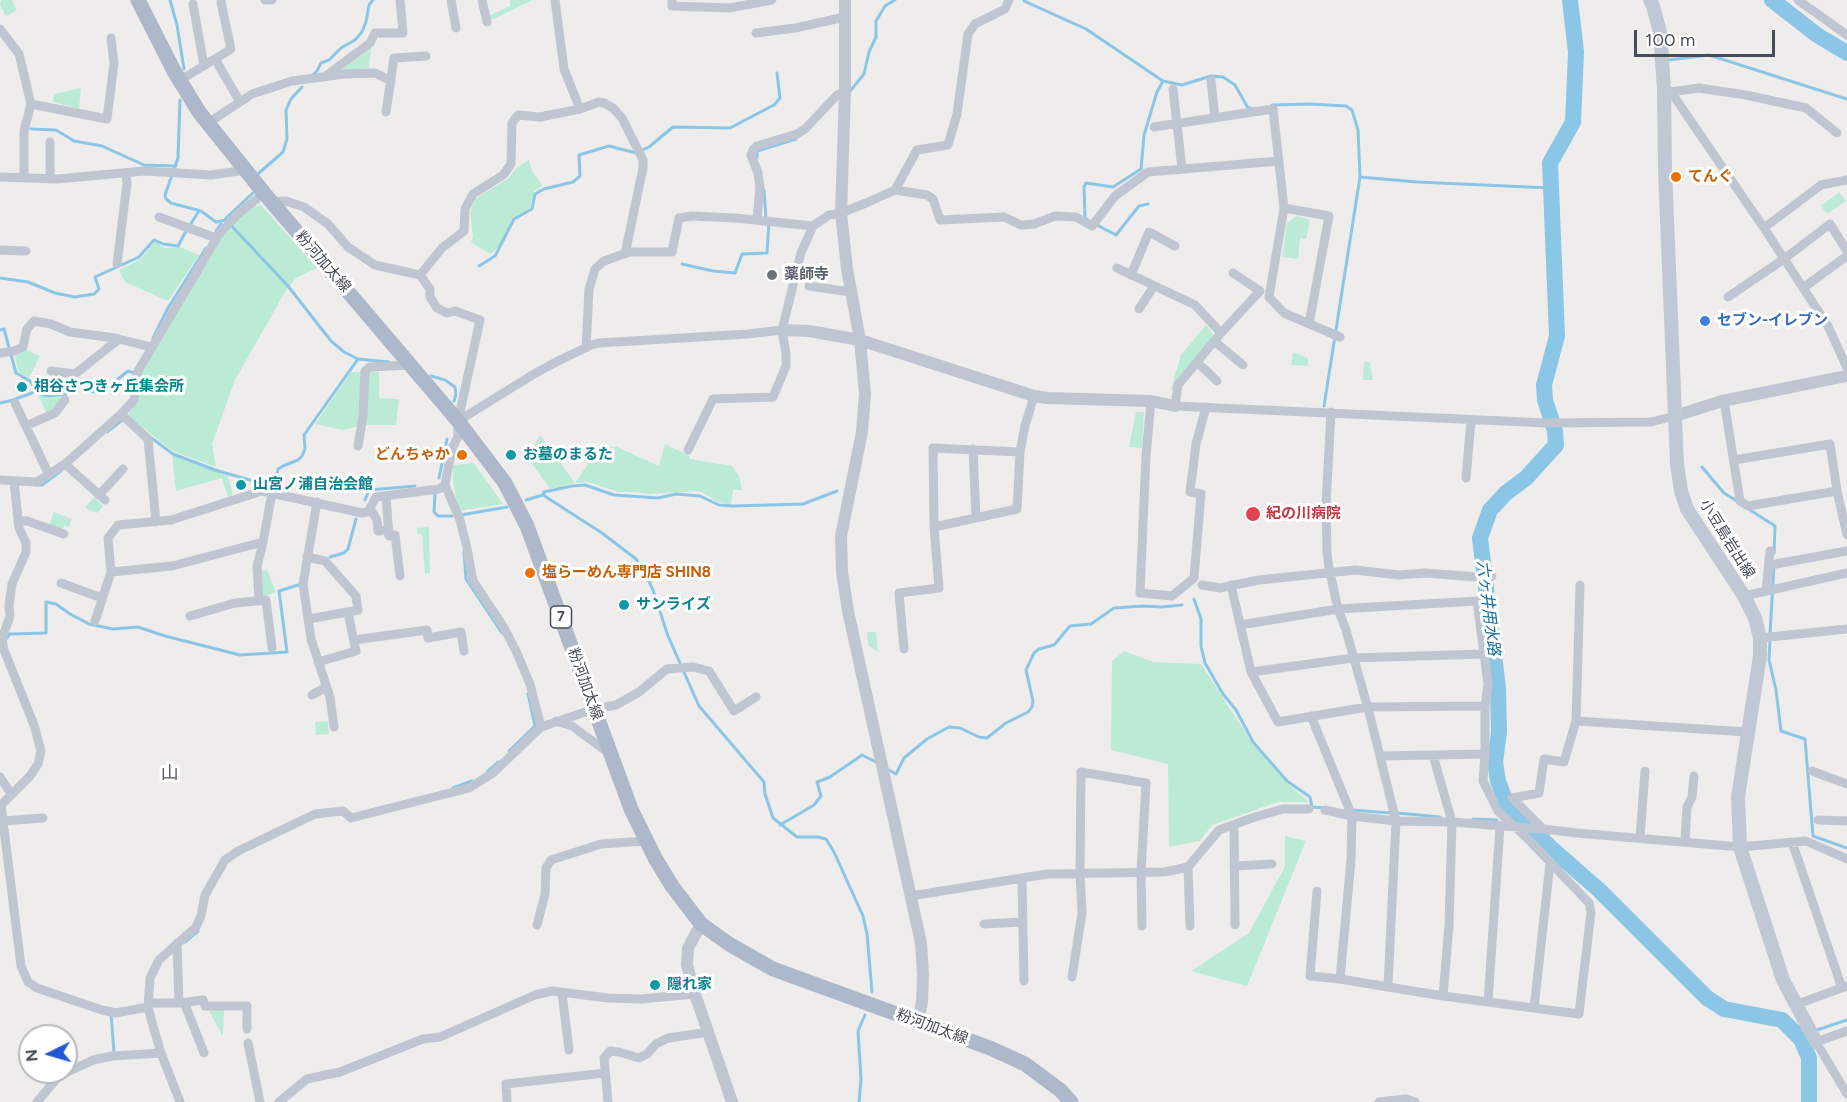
<!DOCTYPE html>
<html>
<head>
<meta charset="utf-8">
<style>
  body { margin:0 }
  #map { position:relative; width:1847px; height:1102px; overflow:hidden; background:#efedec; font-family:Figtree,sans-serif }
  canvas { display:block }
  .north { position:absolute; left:18px; top:1024px; width:60px; height:60px; box-sizing:border-box; background:#fff; border:2px solid #b5b8bc; border-radius:50%; rotate:265deg; font-size:16px; font-weight:700; line-height:24px; text-align:center; color:#464d58 }
  .north::after { content:''; display:block; margin:auto; width:21px; height:27px; background:#2357d2; clip-path:polygon(50% 0,100% 100%,50% 72%,0 100%) }
  .scale { position:absolute; left:1634px; top:30px; width:141px; height:27px; box-sizing:border-box; border:3px solid #464d58; border-top:0; padding-left:8px; font-size:18px; line-height:21px; white-space:nowrap; color:#464d58; -webkit-text-stroke:4px #fff; paint-order:stroke }
</style>
</head>
<body>
<div id="map">
<canvas width="1847" height="1102"></canvas>
<div class="north">N</div>
<div class="scale">100 m</div>
</div>
<script>
const context = document.querySelector('canvas').getContext('2d');
context.lineJoin = 'round';
function fillPath(path, color) { context.fillStyle = color; context.fill(path, 'evenodd'); }
const shape = rows => new Path2D(rows.map(r => 'M' + r).join(''));
function stroke(path, color, width, dash) { context.strokeStyle = color; context.lineWidth = width; context.lineCap = dash ? 'butt' : 'round'; context.setLineDash(dash || []); context.stroke(path); }
function write(font, color, halo, rows, align = 'center') {
  context.font = font + ' Figtree,"Noto Sans JP",sans-serif'; context.lineWidth = 6; context.setLineDash([]); context.textBaseline = 'middle'; context.strokeStyle = halo; context.fillStyle = color; for (const [text, x, y, turn = 0] of rows) {
    context.save(); context.translate(x, y); context.rotate((+turn || 0) * Math.PI / 180); context.textAlign = isNaN(turn) ? turn : align; if (halo) context.strokeText(text, 0, 0); context.fillText(text, 0, 0); context.restore();
  }
}
fillPath(shape([
  [1,0,12,0,17,10,6,16,0,5],
  [510,0,533,0,489,21,488,16,510,6],
  [371,48,369,68,339,72],
  [81,88,79,109,53,102,54,94],
  [529,160,532,171,543,186,534,191,530,208,513,218,498,247,491,254,471,243,473,236,470,213,475,199,509,178,515,169],
  [1839,192,1846,201,1827,214,1821,206],
  [260,204,317,268,296,278,285,292,235,380,212,444,216,467,175,452,162,443,128,415,136,401,141,372,221,236,239,216],
  [1297,216,1310,220,1306,239,1300,238,1298,259,1282,257,1287,223],
  [155,242,165,248,180,247,199,255,168,301,125,282,119,270,141,259],
  [1206,325,1214,336,1170,392,1181,355],
  [25,349,40,356,29,378,18,372,15,354],
  [1293,352,1308,358,1308,366,1291,365],
  [1364,362,1370,362,1373,380,1363,380],
  [351,372,379,372,379,398,399,399,396,425,363,425,342,430,315,424],
  [38,395,50,398,64,396,52,410,46,412],
  [1136,412,1144,412,1142,448,1129,447],
  [540,435,575,483,600,446,617,447,659,466,665,444,690,456,690,459,732,466,739,476,742,490,733,490,731,505,718,502,700,491,648,494,636,492,618,492,588,482,575,483,550,489,523,451,533,447],
  [172,455,228,476,233,495,228,497,222,478,176,491],
  [474,463,503,504,459,511,456,500,453,481,453,465],
  [94,497,103,506,97,513,85,508],
  [54,512,72,519,69,527,64,525,62,530,49,525],
  [429,527,430,573,425,574,422,534,417,534,417,528],
  [267,570,276,592,263,597,261,571],
  [867,632,876,632,878,652,868,645],
  [1124,651,1153,662,1201,664,1252,743,1287,783,1309,802,1278,802,1212,825,1200,841,1169,847,1168,764,1111,750,1112,661],
  [328,721,329,734,316,735,315,722],
  [1285,836,1306,841,1247,986,1191,971,1249,933,1285,866],
  [208,1009,224,1010,223,1035,222,1035]
]), '#bcebd5');
stroke(shape([
  [170,0,177,25,184,69],
  [1024,0,1024,1,1086,29,1163,81,1182,85,1211,76,1223,77,1235,85,1248,108,1251,108],
  [1669,60,1709,55,1847,99],
  [313,75,317,71,321,63,329,60,341,48,355,40,362,32,366,22,369,5,373,0],
  [851,90,864,74,869,52,876,37,876,21,885,6,895,0],
  [180,100,178,158,165,195,166,199,171,203,201,211,216,222,226,220,288,286,331,341,344,352,358,359,389,362],
  [1272,105,1310,104,1346,106,1352,110,1358,130,1360,177,1417,182,1550,188],
  [31,129,56,130,74,141,102,146,144,165,176,166],
  [757,157,757,151,796,139],
  [259,173,283,152,287,139,286,110,291,99,302,87],
  [764,190,766,218],
  [226,218,253,193],
  [1087,219,1085,218,1084,187,1086,183,1113,187,1141,169,1144,135,1157,92,1163,81],
  [1095,224,1116,235,1139,206,1148,204],
  [190,225,199,211],
  [216,231,221,224],
  [682,264,713,271,735,273,742,254,767,253,769,222],
  [479,266,495,256,514,219,532,209,535,194,544,189,573,182,580,176,579,155,609,146,636,153,649,147,673,127,730,128,774,105,780,98,777,73],
  [0,278,28,282,55,293,75,297,94,294,99,289,95,277,139,257,154,240,163,244,178,246,186,231],
  [0,330,4,329,16,373,30,381,37,391,43,395,50,396,66,394,78,385,85,390,94,392,104,390,128,371,134,373],
  [153,338,168,308,206,248],
  [431,376,445,380,455,387,456,394,454,401],
  [0,403,13,400,37,391],
  [1324,406,1360,177],
  [107,432,121,421],
  [150,437,173,454,215,470,274,487,278,469,283,466,298,460,302,456,305,449,304,435,358,359],
  [1702,467,1724,493,1737,501],
  [439,478,447,439],
  [36,485,42,485,61,471],
  [435,495,434,512,438,516,452,516],
  [543,495,544,492,572,486,585,485,614,495,658,498,676,494,700,496,719,505,733,506,803,504,837,491],
  [365,500,369,490,415,486],
  [526,500,543,495,602,533,636,559,646,575,653,590,668,636,699,706,764,782,765,794,773,818,797,837,818,837,826,839,834,852,863,916,867,934,872,992],
  [1747,508,1775,526,1774,553],
  [461,515,507,507],
  [464,552,466,579,502,633],
  [330,557,344,553,348,549,356,519],
  [1194,599,1201,619,1201,646,1205,663,1223,694,1236,710,1253,742,1287,781,1310,797,1312,807,1325,808],
  [1770,634,1774,565],
  [5,640,10,634,46,633,46,602,56,604,70,614,89,624,113,629,138,627,165,636,240,655,287,652,279,591,298,585],
  [1770,640,1769,660,1776,690,1781,731,1805,739,1813,836,1847,848],
  [509,751,535,726,528,694],
  [887,769,896,774,904,758,927,739,949,727,960,728,979,737,987,738,1006,723,1028,712,1032,707,1033,701,1026,670,1034,653,1039,649,1054,645,1070,626,1091,624,1114,608,1143,606,1162,607,1182,605],
  [487,772,498,762],
  [453,788,472,781],
  [1352,810,1391,813],
  [1397,813,1440,817],
  [1473,819,1497,820],
  [780,825,814,805,821,796,817,782,830,777,862,755,876,762],
  [185,942,198,931],
  [111,1013,114,1053,112,1053],
  [1814,1031,1847,1020],
  [1799,1037,1808,1033],
  [859,1102,861,1079,858,1031,865,1015]
]), '#8bc6e6', 3);
stroke(shape([
  [1570,0,1576,52,1573,122,1550,163,1557,336,1544,385,1545,400,1555,431,1556,445,1526,478,1506,493,1490,510,1480,538,1498,688,1499,732,1495,762,1498,781,1506,802,1551,848,1599,890,1707,998,1724,1009,1782,1020,1801,1039,1809,1058,1809,1102],
  [1772,0,1817,35,1847,53]
]), '#8bc6e6', 16);
stroke(shape([
  [265,0,272,0],
  [451,0,456,28],
  [482,0,487,22],
  [555,0,564,69,580,109],
  [672,0,672,6,729,8,772,0],
  [1798,0,1847,35],
  [193,4,204,66],
  [0,29,19,54,31,104,24,131,24,178],
  [756,33,795,28,845,17],
  [215,59,240,102],
  [327,75,370,43,375,33,403,33,400,0],
  [1211,80,1215,118],
  [179,81,231,49,221,2],
  [1173,89,1182,169],
  [1664,89,1671,92,1764,228,1828,326,1847,368],
  [1671,92,1699,88,1746,95,1806,108,1837,133],
  [31,104,107,119,114,63,111,38],
  [386,112,394,58,426,56],
  [208,123,252,94,292,81,344,74,375,73,391,81],
  [1154,127,1273,109,1284,208,1269,297,1284,313,1340,337],
  [50,142,50,179],
  [0,177,57,179,144,171,211,175,246,170],
  [895,190,927,195,933,199,940,220,1004,217,1021,225,1034,224,1055,216,1076,217,1092,226,1115,196,1148,172,1279,161],
  [272,202,286,201,304,207,328,224,348,247,375,265,420,275,430,289,430,297,437,308,447,313,455,311,480,320,458,421,458,437,452,448,445,485,460,520,467,548,473,581,503,626,516,651,530,684,541,727],
  [1284,208,1329,216,1309,324],
  [159,217,216,238],
  [757,220,760,187,758,173,751,155,753,150,757,146,797,134,805,129,837,95,845,91],
  [1764,228,1821,185,1847,180],
  [0,250,26,251],
  [117,264,127,183,126,173],
  [1117,268,1195,305,1221,333],
  [1233,273,1260,291,1221,333,1178,385,1175,406,1547,423,1651,422,1675,416],
  [420,275,442,248,464,231,465,209,473,194,503,175,511,164,512,123,518,115,540,117,580,109,599,102,604,103,613,108,622,118,643,160,643,168,625,254],
  [1131,275,1149,232,1175,246],
  [809,286,851,292],
  [1803,288,1847,256],
  [1728,297,1784,259,1830,224,1847,251],
  [1139,309,1154,286],
  [1214,341,1243,365],
  [586,348,589,289,595,269,604,261,629,252,672,252,679,218,692,216,735,218,813,226],
  [0,353,14,351,23,347,27,329,34,321,51,324,70,332,115,338,151,347],
  [1197,362,1217,381],
  [51,371,75,374,119,339],
  [1724,400,1740,501,1748,506,1837,491],
  [1151,401,1146,456,1140,593,1172,596,1194,578,1201,494,1190,492,1196,444,1206,407],
  [15,403,49,475],
  [1331,412,1326,505,1327,553,1329,568,1338,609,1346,630,1370,716,1396,821,1388,986],
  [121,414,148,439,156,522],
  [458,421,534,374,558,361,591,345,599,343,748,334,782,330],
  [26,426,55,413,65,400],
  [358,446,363,416,365,371,370,367,411,365],
  [973,449,976,518],
  [688,450,713,399,773,397,786,366,786,354,782,330,801,253,813,226,829,215,841,213,866,203,895,190,917,150,948,145,957,114,968,34,975,24,1005,9,1009,0],
  [1020,452,1025,426,1034,396],
  [1734,460,1830,444,1837,491,1847,535],
  [65,464,105,500],
  [1466,478,1471,420],
  [0,480,37,482,65,464,121,414,134,400,138,371,219,234,238,214,264,193],
  [14,481,19,528,26,543,26,552,12,584,9,605,10,616,2,639,4,650,34,725,41,751,38,764,30,776,1,805,21,966,28,982,37,988,102,1010,116,1013,148,1007],
  [99,495,123,469],
  [386,496,389,536,395,535,400,576],
  [317,502,303,584,311,639,330,697,334,727],
  [370,508,377,520,378,531,389,530],
  [18,521,27,521,64,534],
  [307,557,325,561,356,596,358,610,309,619],
  [1776,564,1847,551],
  [111,572,172,566,263,542,272,493],
  [61,583,102,598],
  [1202,585,1220,588,1259,580,1355,570,1399,575,1425,573,1477,577,1492,576],
  [1231,585,1251,672,1353,658,1484,654],
  [1766,591,1770,551],
  [1744,596,1847,573],
  [259,600,257,567,263,542],
  [190,616,235,603,266,600,272,648],
  [95,621,111,572,108,538,118,525,171,520,262,491,362,513,368,512,376,497,439,489,445,485],
  [1240,625,1338,609,1477,601,1488,684,1485,706,1485,754,1483,781,1498,811,1528,839,1589,903,1591,912,1579,1014,1443,996,1340,979,1351,860,1352,816,1311,716],
  [1760,638,1847,629],
  [354,640,427,630,428,638,461,632,464,651],
  [904,649,899,593,939,588,934,527,933,448,1020,452,1017,509,934,527],
  [318,662,356,651,348,613],
  [1251,672,1278,722,1367,707,1485,706],
  [312,695,326,687],
  [556,721,572,726,610,754],
  [1576,721,1748,732],
  [1433,755,1452,822,1449,925,1443,996],
  [1380,756,1485,754],
  [1812,771,1847,784],
  [0,777,11,794],
  [1325,810,1352,816,1396,821,1452,822,1543,829,1577,833,1740,847,1806,841,1847,859],
  [1818,820,1847,821],
  [2,821,43,818],
  [1234,825,1235,925],
  [1543,829,1512,798,1539,793,1544,759,1564,762,1576,721,1580,585],
  [1640,838,1645,771],
  [1685,841,1687,807,1692,797,1694,776],
  [1792,842,1842,988],
  [1234,866,1272,864],
  [1188,867,1190,926],
  [1022,879,1024,981],
  [1317,891,1310,976,1340,979],
  [911,896,1047,874,1165,872,1188,867,1219,830,1255,817,1283,809,1309,809],
  [984,924,1022,922],
  [537,925,545,894,546,868,551,860,601,844,647,841],
  [177,943,179,1003],
  [1072,977,1082,913,1080,873,1081,772,1146,783,1141,873,1142,926],
  [562,993,569,1050],
  [184,1002,204,1053],
  [1488,1002,1500,826],
  [149,1003,179,1003,203,1000,205,1006,247,1006,247,1029],
  [1795,1005,1847,986],
  [1534,1008,1550,863],
  [1847,1031,1816,1042,1847,1094],
  [248,1043,260,1102],
  [37,1102,59,1076,93,1060,112,1056,161,1053],
  [180,1102,161,1053,151,1019,148,1007,150,978,159,960,196,927,201,916,205,895,225,860,238,851,315,814,343,811,351,818,469,788,493,773,541,727,594,709,616,705,639,692,667,669,693,667,709,671,734,711,756,697],
  [279,1102,307,1079,340,1072,423,1039,440,1037,535,995,552,991,608,998,641,999,695,994],
  [507,1102,506,1084,605,1073],
  [608,1102,604,1058,610,1051,619,1052,639,1058,647,1054,656,1044,668,1038,709,1032],
  [1379,1102,1406,1099,1415,1102]
]), '#c0c6d1', 9);
stroke(shape([
  [845,0,845,91,841,213,847,269,860,340,865,394,862,432,841,536,842,572,848,611,921,943,923,974,922,1002,918,1022],
  [782,330,809,331,860,340,1034,396,1047,398,1151,401,1175,406],
  [1675,416,1722,401,1847,376],
  [701,924,688,948,687,965,695,994,732,1102]
]), '#c0c6d1', 12);
stroke(shape([
  [1650,0,1653,6,1660,32,1664,89,1665,169,1675,416,1677,464,1681,491,1687,509,1744,596,1755,618,1760,638,1760,656,1738,797,1740,847,1783,980,1816,1042]
]), '#c0c7d5', 14);
stroke(shape([
  [138,0,174,71,199,112,264,193,458,421,505,483,527,526,631,809,655,858,672,886,701,924,729,944,773,969,990,1048,1025,1064,1060,1090,1071,1102]
]), '#adb8ca', 15);
for (const [x, y, r, color] of [
  [1676,177,6,"#e8710a"],
  [772,275,6,"#6b7280"],
  [1705,321,6,"#3f7fe0"],
  [22,387,6,"#0f9aa8"],
  [462,455,6,"#e8710a"],
  [511,455,6,"#0f9aa8"],
  [241,485,6,"#0f9aa8"],
  [1253,514,8,"#e0444e"],
  [530,573,6,"#e8710a"],
  [624,605,6,"#0f9aa8"],
  [655,985,6,"#0f9aa8"]
]) { const dot = new Path2D(); dot.arc(x, y, r, 0, 2 * Math.PI); context.fillStyle = color; context.fill(dot); stroke(dot, '#fff', 2); }
for (const [x, y, w] of [
  [561,617,21]
]) { const box = new Path2D(); box.roundRect(x - w / 2, y - 11, w, 22, 4.5); context.fillStyle = '#fff'; context.fill(box); stroke(box, '#464d58', 1.5); }
write('bold 14px', '#464d58', null, [
  ["7",561,617]
]);
write('bold 15px', '#c56008', '#fff', [
  ["てんぐ",1688,177],
  ["どんちゃか",450,455,"right"],
  ["塩らーめん専門店 SHIN8",542,573]
], 'left');
write('15px', '#464d58', '#fff', [
  ["粉河加太線",323,262,49],
  ["小豆島岩出線",1727,539,58],
  ["粉河加太線",585,684,70],
  ["粉河加太線",932,1027,20]
]);
write('bold 15px', '#5b616d', '#fff', [
  ["薬師寺",784,275]
], 'left');
write('bold 15px', '#366cbe', '#fff', [
  ["セブン-イレブン",1717,321]
], 'left');
write('bold 15px', '#0d838f', '#fff', [
  ["相谷さつきヶ丘集会所",34,387],
  ["お墓のまるた",523,455],
  ["山宮ノ浦自治会館",253,485],
  ["サンライズ",636,605],
  ["隠れ家",667,985]
], 'left');
write('bold 15px', '#be3a42', '#fff', [
  ["紀の川病院",1266,514]
], 'left');
write('italic 16px', '#146d9d', '#fff', [
  ["六ヶ井用水路",1488,608,83]
]);
write('18px', '#595c61', '#fff', [
  ["山",170,774]
]);
</script>
</body>
</html>
